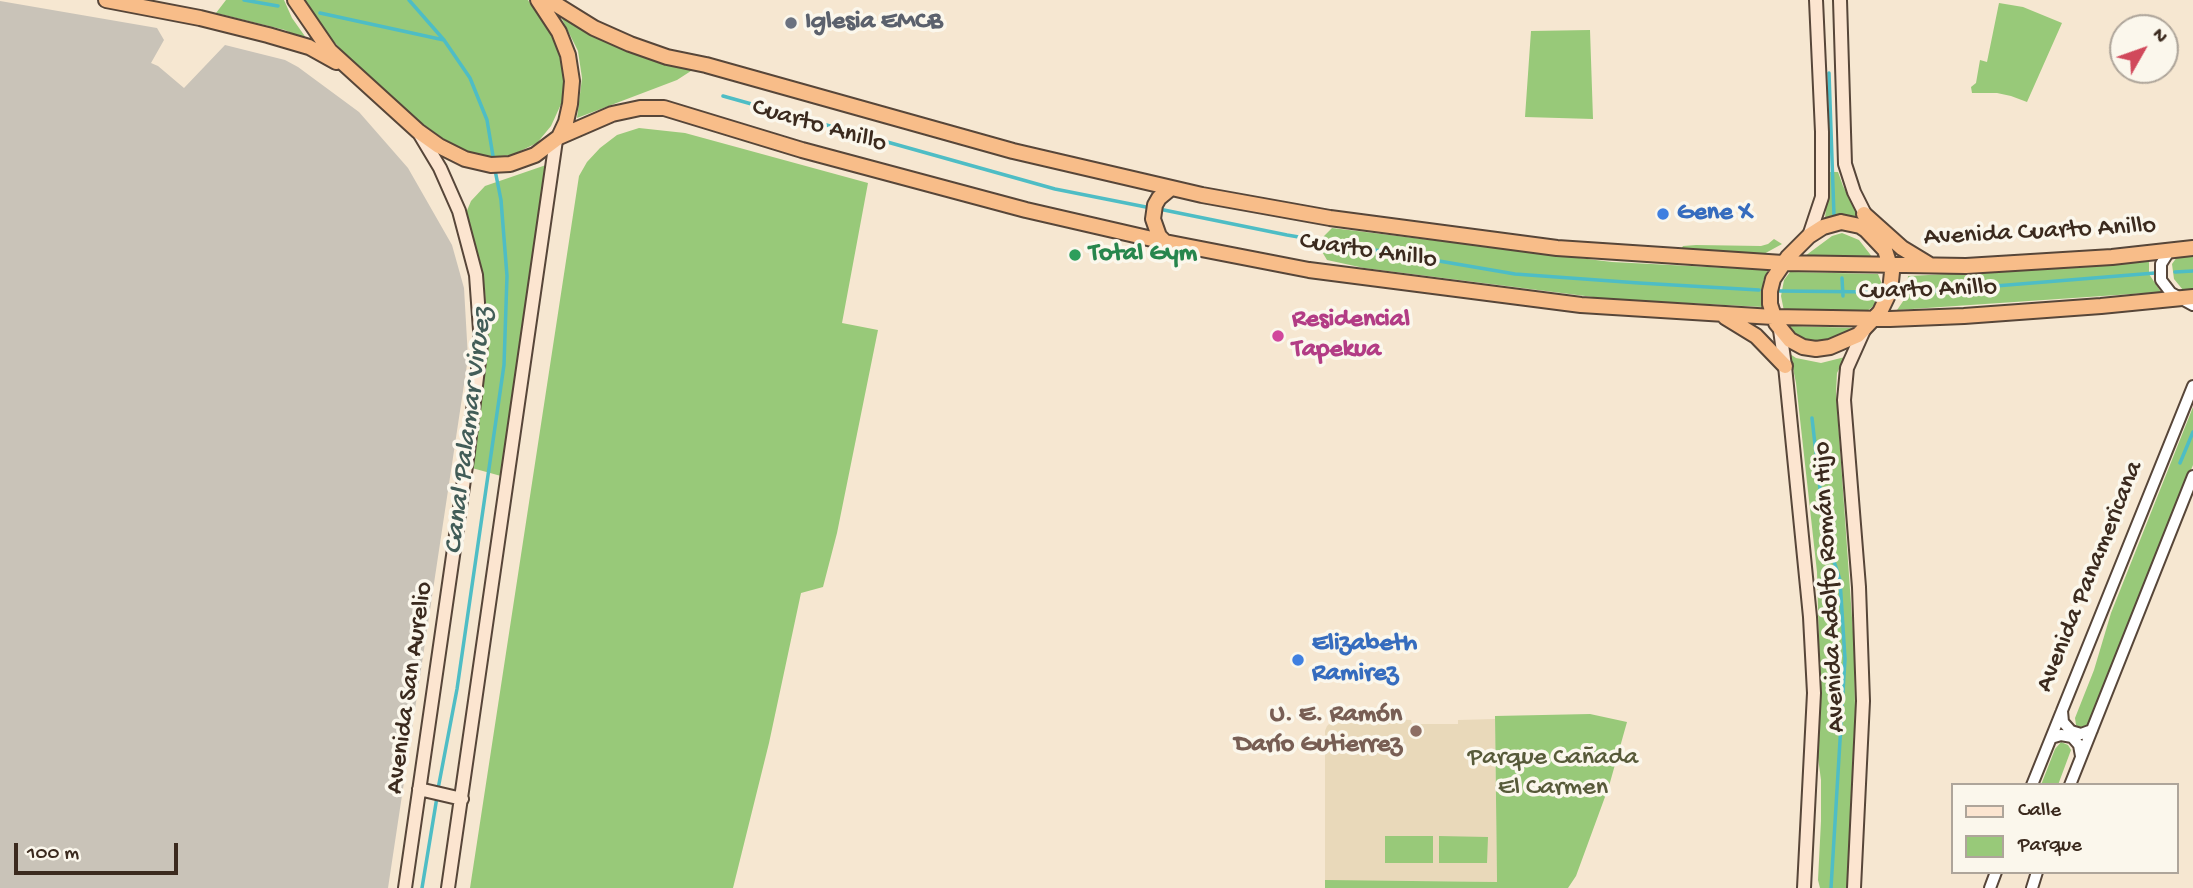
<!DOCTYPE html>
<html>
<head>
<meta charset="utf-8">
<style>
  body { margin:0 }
  #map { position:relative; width:2193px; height:888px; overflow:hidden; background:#f6e7d1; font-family:"Gochi Hand",sans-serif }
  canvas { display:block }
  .legend { position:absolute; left:1951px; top:783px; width:228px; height:91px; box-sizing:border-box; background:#fbf7ec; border:2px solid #aea59a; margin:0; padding:9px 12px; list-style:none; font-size:21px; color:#3b2a1e }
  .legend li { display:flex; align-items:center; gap:14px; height:35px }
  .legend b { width:35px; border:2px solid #aea59a }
  .north { position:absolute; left:2109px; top:14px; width:70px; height:70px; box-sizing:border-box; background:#fbf7ec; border:2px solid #aea59a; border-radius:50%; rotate:50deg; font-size:19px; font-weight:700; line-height:28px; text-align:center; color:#3b2a1e }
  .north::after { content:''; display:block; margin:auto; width:24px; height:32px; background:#d1495b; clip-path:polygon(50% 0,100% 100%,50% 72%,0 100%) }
  .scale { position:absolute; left:14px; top:843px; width:164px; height:32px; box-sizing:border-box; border:4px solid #3b2a1e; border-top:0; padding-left:9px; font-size:21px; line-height:24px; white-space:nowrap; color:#3b2a1e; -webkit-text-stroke:5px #fbf7ec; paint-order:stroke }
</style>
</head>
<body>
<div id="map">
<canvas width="2193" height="888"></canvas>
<ul class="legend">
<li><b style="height:9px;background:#fce5d0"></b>Calle</li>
<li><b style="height:19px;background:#98c979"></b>Parque</li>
</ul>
<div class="north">N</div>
<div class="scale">100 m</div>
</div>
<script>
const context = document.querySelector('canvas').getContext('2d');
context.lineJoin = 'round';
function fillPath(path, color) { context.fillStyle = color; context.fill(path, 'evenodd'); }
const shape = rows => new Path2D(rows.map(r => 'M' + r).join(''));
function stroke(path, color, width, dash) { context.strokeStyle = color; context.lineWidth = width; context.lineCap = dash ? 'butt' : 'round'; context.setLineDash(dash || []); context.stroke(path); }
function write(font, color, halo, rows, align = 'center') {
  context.font = font + ' "Gochi Hand",sans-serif'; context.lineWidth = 7; context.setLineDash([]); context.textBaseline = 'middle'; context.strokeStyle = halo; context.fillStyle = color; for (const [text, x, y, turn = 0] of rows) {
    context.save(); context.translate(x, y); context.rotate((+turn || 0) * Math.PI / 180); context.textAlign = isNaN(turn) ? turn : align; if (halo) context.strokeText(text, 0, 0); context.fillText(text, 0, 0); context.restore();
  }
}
fillPath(shape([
  [1334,719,1344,719,1344,723,1383,723,1383,719,1411,720,1412,724,1458,724,1458,720,1495,719,1497,882,1386,881,1325,888,1325,731,1327,726]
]), '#e9d9ba');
fillPath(shape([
  [0,1,157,28,164,40,151,63,158,66,184,88,225,45,285,60,298,67,359,112,408,168,452,245,464,288,468,358,388,888,0,888]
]), '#c9c3b8');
fillPath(shape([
  [226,0,284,0,292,18,309,42,285,30,216,13],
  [304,0,528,0,560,49,566,81,562,102,551,126,537,143,512,155,488,157,472,154,442,138,393,102,359,69,325,32],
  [1999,3,2023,7,2062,23,2027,102,2011,96,1997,93,1972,93,1971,87,1976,83,1980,60,1987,62],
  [561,17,587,33,622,46,694,69,677,80,577,118,582,78,578,51],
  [1590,30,1593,119,1525,117,1531,31],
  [639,128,685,133,868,183,842,323,878,330,837,533,823,587,801,593,769,743,733,888,470,888,579,176,587,162,600,148,617,135],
  [546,165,531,262,501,476,472,468,487,344,485,291,480,261,466,213,471,201,485,186],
  [1827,172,1838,172,1843,186,1860,219,1847,216,1825,218,1828,189],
  [1332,228,1612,262,1768,270,1763,281,1763,307,1609,299,1364,268,1327,260,1321,250,1323,237],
  [1842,233,1859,240,1873,258,1805,256,1832,236],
  [1774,239,1782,244,1762,255,1681,249,1683,246,1696,245,1761,246,1768,244],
  [2193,255,2193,290,2183,290,2174,279,2172,264,2177,257],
  [2149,261,2149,274,2161,292,1897,310,1906,297,1908,276,2031,270],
  [1790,272,1878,274,1882,284,1881,300,1867,311,1784,311,1781,296,1784,280],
  [1790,326,1857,328,1840,341,1807,343,1797,337],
  [1790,354,1796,358,1821,363,1845,357,1837,373,1836,392,1854,646,1855,710,1847,888,1820,888,1818,880,1821,821,1821,780,1817,750,1820,683,1817,572,1796,383],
  [2193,407,2193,465,2091,721,2087,726,2081,728,2076,725,2075,718,2094,670,2111,613],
  [1590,714,1627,722,1609,786,1576,876,1568,888,1325,888,1325,880,1497,882,1495,716],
  [2061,742,2068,745,2071,750,2058,785,2041,785,2055,749],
  [1385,836,1433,836,1433,863,1385,863],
  [1439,836,1488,837,1487,863,1439,863]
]), '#98c979');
stroke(shape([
  [244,0,278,6],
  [409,0,444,40,470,78,487,120,494,162],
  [320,13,444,40],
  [1829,73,1834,216],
  [723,96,1055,189,1151,208],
  [1159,209,1287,235,1515,274,1639,283,1759,290],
  [2175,272,2193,271],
  [1842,278,1843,296],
  [1779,291,1878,292],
  [1900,291,1934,291,2155,273],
  [1812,418,1823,515,1828,543,1840,580,1845,659,1831,888],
  [2180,463,2193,432],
  [438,789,457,689,504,365,507,276,501,200,495,170],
  [422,888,437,797]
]), '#4ebdc5', 3.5);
const tertiary = shape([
  [2170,250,2161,264,2161,280,2171,293,2193,305],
  [2062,711,2063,722,2071,731,2081,734,2092,730],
  [2051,738,2061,735,2072,737,2079,745,2081,756],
  [2032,785,2193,386],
  [2070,785,2193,476],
  [1990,888,1996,872],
  [2032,888,2037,872]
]);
const secondary = shape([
  [1840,0,1845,164,1854,192,1869,222],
  [1809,236,1822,197,1822,132,1816,0],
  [1780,330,1785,366,1810,617,1814,693,1804,888],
  [419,789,462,799],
  [405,888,468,452,481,344,476,275,459,211,440,168,419,133],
  [448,888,556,140],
  [1854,888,1863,701,1859,587,1844,400,1847,368,1864,330]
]);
const trunk = shape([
  [106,0,200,18,268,35,309,47,336,62],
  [295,0,330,51,418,131,439,146,465,159,491,165,510,164,535,155,559,137,566,122,570,104,572,81,568,55,559,32,538,0],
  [549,0,594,28,630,44,667,57,706,65,1013,151,1202,195,1330,218,1557,248,1783,263,1966,266,2112,257,2193,248],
  [559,137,612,114,640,108,664,108,802,150,1026,210,1165,242,1309,270,1581,305,1773,317,1890,319,1964,316,2101,306,2193,297],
  [1864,214,1902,248,1930,265],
  [1841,222,1860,226,1866,230,1885,250,1892,272,1890,291,1880,312,1858,335,1830,347,1816,349,1803,347,1790,340,1776,323,1770,304,1770,291,1773,279,1788,257,1809,236,1823,227,1841,222],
  [1165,242,1159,236,1153,219,1155,205,1159,198,1171,188],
  [1725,317,1756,336,1785,366]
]);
stroke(tertiary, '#574639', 14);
stroke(secondary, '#574639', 16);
stroke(trunk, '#574639', 18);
stroke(tertiary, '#fff', 10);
stroke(secondary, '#fce5d0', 12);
stroke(trunk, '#f8bd89', 14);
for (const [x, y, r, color] of [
  [791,23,7,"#6b7280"],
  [1663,214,7,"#3f7fe0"],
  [1075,255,7,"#2e9e5b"],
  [1278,336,7,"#d1479c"],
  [1298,660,7,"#3f7fe0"],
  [1416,731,7,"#8d6e63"]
]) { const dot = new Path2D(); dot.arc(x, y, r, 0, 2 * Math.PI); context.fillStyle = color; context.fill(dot); stroke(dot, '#fbf7ec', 2.5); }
write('bold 26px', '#5b616d', '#fbf7ec', [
  ["Iglesia EMCB",805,23]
], 'left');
write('26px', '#3b2a1e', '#fbf7ec', [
  ["Cuarto Anillo",819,127,16],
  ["Avenida Cuarto Anillo",2040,233,-3],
  ["Cuarto Anillo",1368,252,8],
  ["Cuarto Anillo",1928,291,-2],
  ["Avenida Panamericana",2091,577,-68],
  ["Avenida Adolfo Román Hijo",1831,587,-93],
  ["Avenida San Aurelio",411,688,-82]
]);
write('bold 26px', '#366cbe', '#fbf7ec', [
  ["Gene X",1677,214],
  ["Elizabeth",1312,645],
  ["Ramirez",1312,675]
], 'left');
write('bold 26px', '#27864d', '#fbf7ec', [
  ["Total Gym",1089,255]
], 'left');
write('bold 26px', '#b23c85', '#fbf7ec', [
  ["Residencial",1292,321],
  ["Tapekua",1292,351]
], 'left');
write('bold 26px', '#785e54', '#fbf7ec', [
  ["U. E. Ramón",1402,716],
  ["Darío Gutierrez",1402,746]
], 'right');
write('26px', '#575a39', '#fbf7ec', [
  ["Parque Cañada",1553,759],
  ["El Carmen",1553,789]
]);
write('italic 28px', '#425d58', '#fbf7ec', [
  ["Canal Palamar Viruez",470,431,-83]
]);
</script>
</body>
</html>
